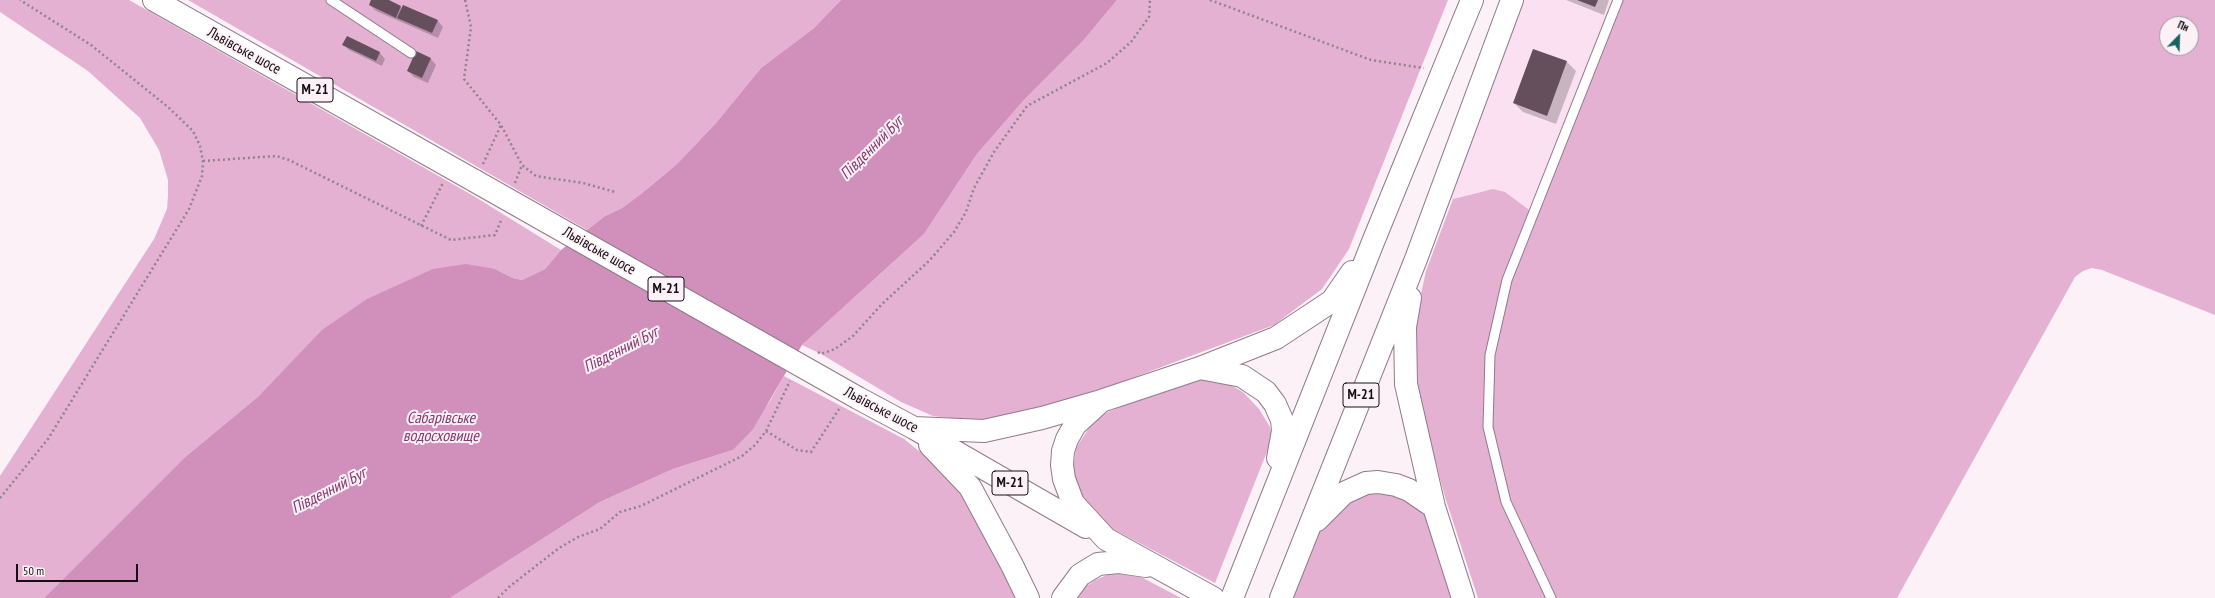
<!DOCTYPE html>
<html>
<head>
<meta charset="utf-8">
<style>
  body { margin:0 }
  #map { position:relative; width:2215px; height:598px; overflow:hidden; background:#fcf1f7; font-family:"PT Sans Narrow",sans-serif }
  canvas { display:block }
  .north { position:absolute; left:2159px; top:16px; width:40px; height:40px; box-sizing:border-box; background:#fcf1f7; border:1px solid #a0969c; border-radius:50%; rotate:23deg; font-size:11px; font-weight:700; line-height:16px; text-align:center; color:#170e14 }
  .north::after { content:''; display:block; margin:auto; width:14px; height:18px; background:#166460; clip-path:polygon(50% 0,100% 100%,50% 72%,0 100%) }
  .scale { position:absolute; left:16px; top:564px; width:122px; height:18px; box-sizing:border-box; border:2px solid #170e14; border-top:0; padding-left:5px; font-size:12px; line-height:14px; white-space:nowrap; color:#170e14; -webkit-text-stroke:3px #fcf1f7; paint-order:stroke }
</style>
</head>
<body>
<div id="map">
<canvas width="2215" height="598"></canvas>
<div class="north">Пн</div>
<div class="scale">50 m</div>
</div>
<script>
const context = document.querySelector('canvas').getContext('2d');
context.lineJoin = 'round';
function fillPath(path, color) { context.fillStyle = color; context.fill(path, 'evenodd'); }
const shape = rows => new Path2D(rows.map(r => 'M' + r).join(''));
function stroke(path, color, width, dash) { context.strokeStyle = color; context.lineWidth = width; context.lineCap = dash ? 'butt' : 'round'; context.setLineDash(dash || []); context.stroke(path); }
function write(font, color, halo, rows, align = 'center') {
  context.font = font + ' "PT Sans Narrow",sans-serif'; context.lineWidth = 4; context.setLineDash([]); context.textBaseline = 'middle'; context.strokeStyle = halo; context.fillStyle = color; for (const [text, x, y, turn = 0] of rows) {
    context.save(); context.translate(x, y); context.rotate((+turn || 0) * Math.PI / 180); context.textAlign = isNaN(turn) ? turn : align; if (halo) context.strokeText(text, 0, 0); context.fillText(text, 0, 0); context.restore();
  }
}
fillPath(shape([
  [1515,0,1618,0,1532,212,1505,192,1482,191,1437,203]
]), '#fbe0f1');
fillPath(shape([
  [0,0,129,0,472,195,561,250,545,269,522,280,513,278,495,269,260,395,184,458,44,598,0,598,0,476,154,239,167,209,168,196,168,180,159,150,140,118,88,71,0,12],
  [188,0,841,0,814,28,761,68,716,123,677,164,641,194,622,208,605,216,587,230],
  [1117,0,1448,0,1349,249,1322,289,1274,325,1041,412,984,422,933,416,901,402,821,354,802,345,924,234,977,154,1023,101,1083,41],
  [1619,0,2215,0,2215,315,2102,270,2092,268,2083,271,2075,277,1897,598,1478,598,1445,497,1427,430,1418,386,1416,345,1418,308,1426,271,1453,199,1493,189,1505,192,1532,212],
  [2167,24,2191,24,2191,48,2167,48],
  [784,376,904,439,935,464,965,495,1019,598,450,598,600,502,673,469,733,450,770,401],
  [1192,378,1227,383,1243,392,1259,409,1270,427,1272,439,1215,583,1111,528,1086,503,1075,482,1074,464,1076,448,1092,423,1106,413],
  [1373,486,1422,503,1455,598,1291,598,1316,533,1337,505],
  [1120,574,1141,577,1181,598,1077,598,1084,588,1095,580,1107,575]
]), '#e4b1d2');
fillPath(shape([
  [841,0,1117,0,1083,41,1023,101,977,154,924,234,802,345,753,429,733,450,673,469,600,502,450,598,44,598,184,458,260,395,322,330,367,299,433,269,466,264,495,269,513,278,522,280,545,269,561,250,587,230,605,216,622,208,641,194,677,164,716,123,761,68,814,28]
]), '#d090bb');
fillPath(shape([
  [372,0,387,0,402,8,403,6,438,21,443,27,438,38,376,11,370,5],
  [1566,0,1609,0,1604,15],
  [347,37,380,53,385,59,382,66,349,50,344,45],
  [1533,50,1567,62,1576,71,1556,124,1523,112,1514,103],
  [417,53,431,59,436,65,428,83,414,77,408,71]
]), '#0003');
fillPath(shape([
  [371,0,389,0,401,6,396,18,369,5],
  [1577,0,1598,0,1595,7],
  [403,5,438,20,432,33,397,18],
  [347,36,380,52,376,61,342,45],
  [1533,49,1567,61,1547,116,1513,103],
  [416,51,431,58,422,78,407,71]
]), '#654f5d');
const service = shape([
  [331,0,411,53],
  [1551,598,1506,502,1488,427,1490,355,1507,280,1618,0]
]);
const trunk = shape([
  [154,0,475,181],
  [1410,298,1405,327,1406,384,1434,507,1463,598],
  [1200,368,1242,376,1266,392,1275,404,1282,420,1283,431,1278,458],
  [858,398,914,428,1086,527],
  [1098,404,1075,425,1067,439,1063,451,1062,465,1064,479,1073,503,1106,539,1213,598],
  [914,428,984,431,1042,418,1101,401,1200,368,1276,338,1332,301,1352,272],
  [930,445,970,487,1012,565,1028,598],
  [1317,520,1344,493,1366,483,1378,482,1396,485,1409,490,1434,507],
  [1063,598,1080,575,1098,564,1119,562,1146,566],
  [1232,598,1373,242,1472,0],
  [1281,598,1416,259,1512,0]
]);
stroke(service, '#917a89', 11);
stroke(trunk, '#917a89', 24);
stroke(shape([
  [465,0,471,27,464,79,501,125,522,165,536,176,583,183,615,192],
  [1210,0,1371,60,1424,68],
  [203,161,276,156,289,160,451,240,495,235,502,218],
  [483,164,501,125],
  [515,183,522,165],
  [421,226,443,183],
  [818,352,821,354,835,349,853,336,882,304,929,261,954,232,966,212,974,188,994,152,1027,106,1107,63,1131,42,1149,17,1150,0],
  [766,431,790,381],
  [0,498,48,439,189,209,202,176,203,161,200,146,193,131,168,107,91,45,20,0],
  [498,598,509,587,559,548,578,537,600,529,620,512,641,506,742,456,755,445,766,431,797,450,811,452,839,409]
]), '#8e848a', 2.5, [2, 3]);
stroke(service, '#fff', 9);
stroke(trunk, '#fff', 22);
const trunkBridge = shape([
  [475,181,858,398]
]);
stroke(trunkBridge, '#917a89', 24, []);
stroke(trunkBridge, '#fff', 22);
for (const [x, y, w] of [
  [315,90,36],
  [666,289,36],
  [1361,395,36],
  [1010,483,36]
]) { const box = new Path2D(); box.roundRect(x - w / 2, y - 12, w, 24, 3); context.fillStyle = '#fcf1f7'; context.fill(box); stroke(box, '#170e14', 1); }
write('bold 14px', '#170e14', null, [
  ["М-21",315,90],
  ["М-21",666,289],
  ["М-21",1361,395],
  ["М-21",1010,483]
]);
write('15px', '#170e14', '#fcf1f7', [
  ["Львівське шосе",244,51,29],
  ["Львівське шосе",599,251,30],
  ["Львівське шосе",881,410,28]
]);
write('italic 16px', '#84376e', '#fcf1f7', [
  ["Південний Буг",872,148,-45],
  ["Південний Буг",621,350,-27],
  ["Сабарівське",441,418],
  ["водосховище",441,436],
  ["Південний Буг",329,491,-27]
]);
</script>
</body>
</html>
